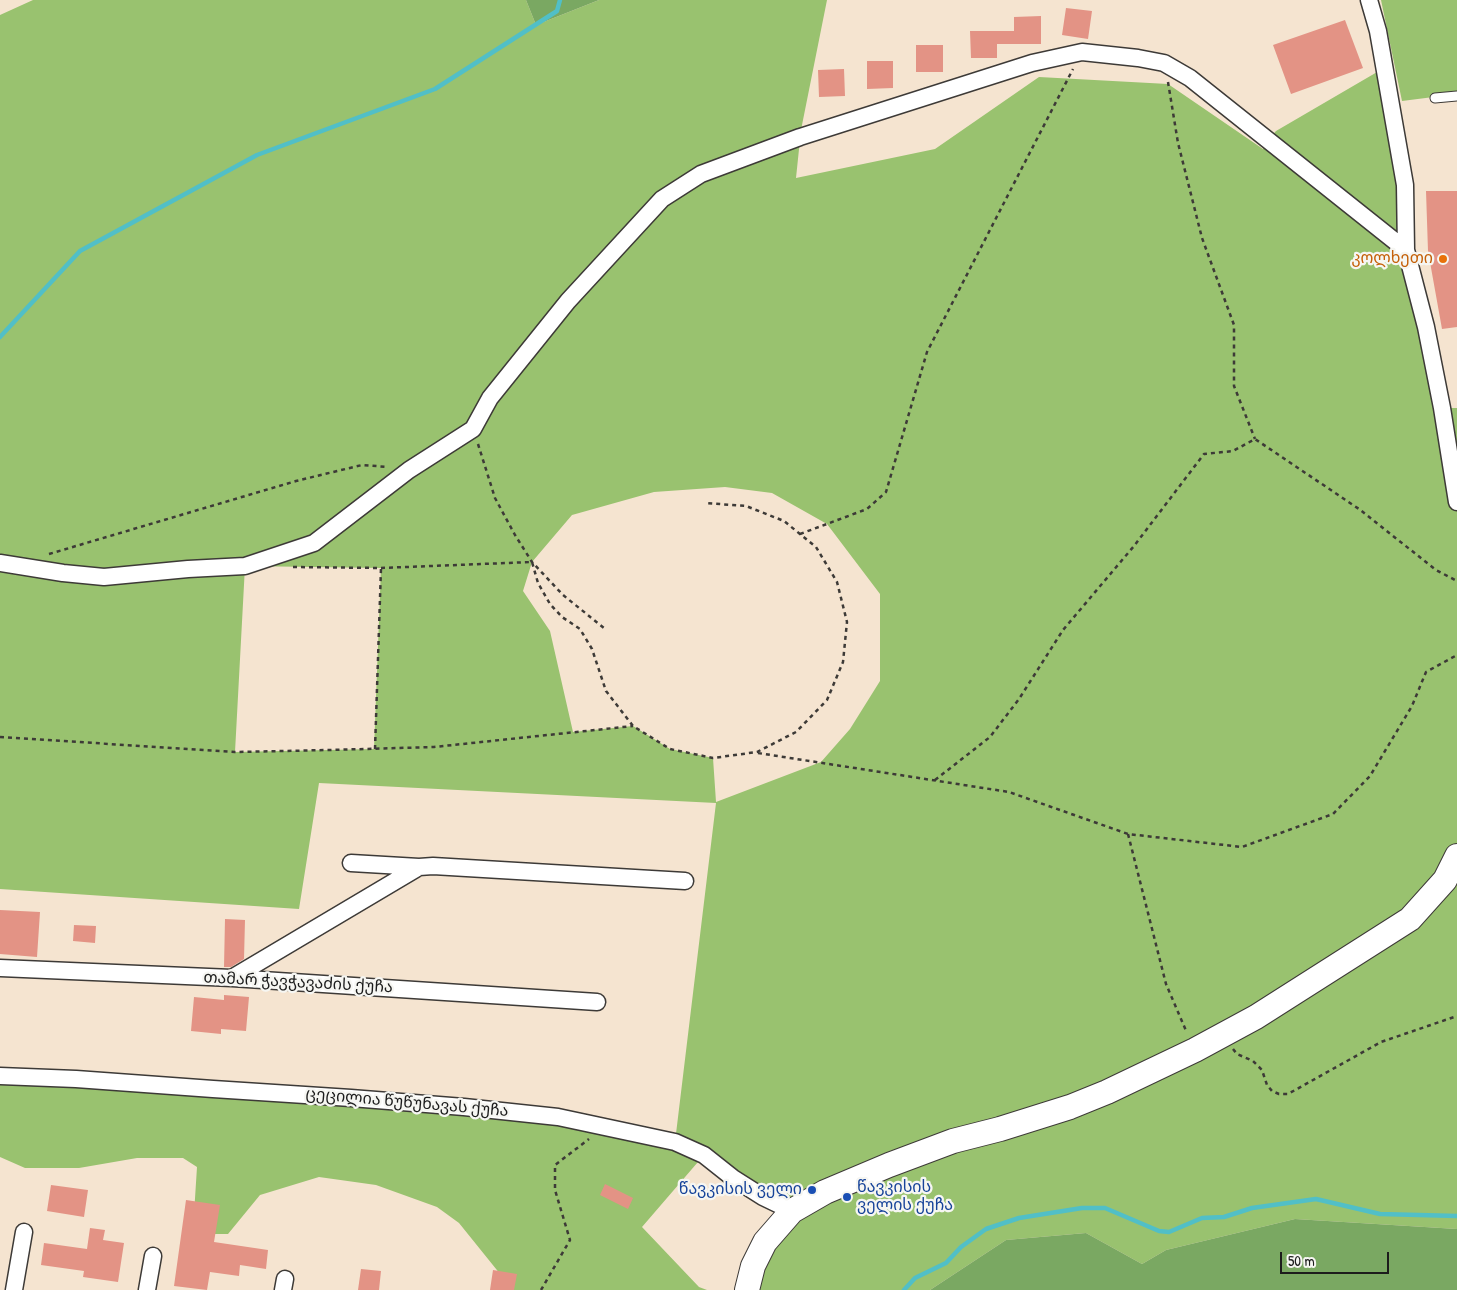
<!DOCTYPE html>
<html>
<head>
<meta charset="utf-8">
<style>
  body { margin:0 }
  #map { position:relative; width:1457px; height:1290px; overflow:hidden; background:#f5e4d0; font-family:"Patrick Hand",sans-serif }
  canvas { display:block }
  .scale { position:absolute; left:1280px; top:1252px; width:109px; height:22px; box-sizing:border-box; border:2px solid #1c1c1c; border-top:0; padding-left:6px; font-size:15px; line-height:18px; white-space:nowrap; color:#1c1c1c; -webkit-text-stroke:4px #f6f6f2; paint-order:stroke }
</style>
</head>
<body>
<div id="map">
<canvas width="1457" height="1290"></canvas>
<div class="scale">50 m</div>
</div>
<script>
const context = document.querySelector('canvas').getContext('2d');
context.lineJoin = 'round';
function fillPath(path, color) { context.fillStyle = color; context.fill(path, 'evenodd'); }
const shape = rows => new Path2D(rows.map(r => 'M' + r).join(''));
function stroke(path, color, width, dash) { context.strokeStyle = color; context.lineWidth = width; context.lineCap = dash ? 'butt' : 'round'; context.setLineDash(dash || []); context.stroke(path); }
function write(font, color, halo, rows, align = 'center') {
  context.font = font + ' "Patrick Hand","Noto Sans Georgian",sans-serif'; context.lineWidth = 4.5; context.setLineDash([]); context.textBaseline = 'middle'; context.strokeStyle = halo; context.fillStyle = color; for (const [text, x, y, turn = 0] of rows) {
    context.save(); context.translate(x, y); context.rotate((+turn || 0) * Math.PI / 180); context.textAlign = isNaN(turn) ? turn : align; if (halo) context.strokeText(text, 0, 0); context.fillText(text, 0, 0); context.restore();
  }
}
fillPath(shape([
  [33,0,526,0,536,25,599,0,827,0,801,130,796,178,935,149,1039,77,1168,84,1263,149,1268,140,1276,131,1384,68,1406,250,1443,408,1457,408,1457,1229,1295,1219,1166,1250,1142,1264,1086,1233,1006,1240,930,1290,747,1290,792,1211,704,1155,642,1227,699,1287,707,1290,513,1290,459,1223,437,1207,376,1185,319,1177,260,1195,228,1234,202,1234,194,1214,197,1167,183,1158,137,1158,79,1168,25,1168,0,1157,0,1076,464,1107,675,1142,716,803,319,783,299,909,0,889,0,15],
  [725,487,772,493,827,524,880,594,880,681,850,729,821,762,716,802,713,758,670,749,633,726,573,732,550,631,523,591,532,562,572,515,654,492],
  [245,566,381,568,374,749,235,752],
  [1061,1098,815,1197,890,1151],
  [1381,0,1457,0,1457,94,1402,101]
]), '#99c26f');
fillPath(shape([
  [526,0,599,0,536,25],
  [1295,1219,1457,1229,1457,1290,930,1290,1006,1240,1086,1233,1142,1264,1166,1250]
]), '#7aa862');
stroke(shape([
  [0,337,80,251,257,155,435,89,557,11,560,0],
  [904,1290,915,1278,946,1263,961,1247,986,1229,1019,1218,1082,1208,1105,1208,1159,1231,1169,1232,1202,1218,1224,1217,1252,1208,1316,1199,1380,1214,1457,1216]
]), '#51bfc7', 4.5);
fillPath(shape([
  [1066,8,1092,11,1088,39,1062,35],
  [1041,16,1041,44,997,44,997,58,971,58,970,31,1014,31,1014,17],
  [1345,20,1363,68,1291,94,1273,45],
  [916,45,943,45,943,72,916,72],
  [867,61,893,61,893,88,867,89],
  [844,69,845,96,819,97,818,70],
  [1426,191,1457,191,1457,327,1442,329,1428,251],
  [0,910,40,912,37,957,0,954],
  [225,919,245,920,244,959,231,967,224,967],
  [74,925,96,926,95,943,73,941],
  [224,995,249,997,246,1031,221,1029,221,1034,191,1031,194,997,224,1000],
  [605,1184,633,1198,628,1209,600,1195],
  [51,1185,88,1190,84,1217,47,1211],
  [186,1200,220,1205,214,1242,268,1250,266,1269,240,1265,239,1276,210,1272,207,1290,174,1286],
  [90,1228,105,1230,103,1240,124,1243,118,1282,83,1277,84,1271,41,1265,44,1243,87,1249],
  [361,1269,381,1271,379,1290,358,1290],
  [493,1270,517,1274,514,1290,490,1290]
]), '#e39385');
const service = shape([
  [1435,98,1457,96]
]);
const minor = shape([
  [1369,0,1378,31,1405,185,1406,250,1426,327,1442,408,1457,502],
  [0,563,63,573,104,577,188,569,245,566,314,543,409,470,473,429,490,398,568,301,662,199,701,174,800,137,1032,63,1082,52,1138,58,1164,63,1190,78,1406,250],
  [351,863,419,867],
  [0,968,232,978,597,1002],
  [232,978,419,867,433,866,685,881],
  [0,1076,76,1079,213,1089,351,1098,464,1107,558,1117,675,1142,704,1155,733,1178,763,1197,792,1211],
  [14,1290,24,1232],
  [147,1290,153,1256],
  [283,1290,285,1279]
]);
const secondary = shape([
  [747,1290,753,1266,765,1242,792,1211,825,1192,889,1165,953,1141,1000,1129,1070,1107,1107,1092,1195,1050,1256,1017,1410,919,1445,880,1457,856]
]);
stroke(service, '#3d3a37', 11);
stroke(minor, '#3d3a37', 19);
stroke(secondary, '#3d3a37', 26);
stroke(shape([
  [1168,82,1178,143,1202,238,1234,325,1234,386,1255,439],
  [478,444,495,498,515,535,532,562,563,595,604,628],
  [800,534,867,509,886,492,927,352,1073,69],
  [49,554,296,481,362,465,388,467],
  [293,567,381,568,532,562,538,583,550,604,562,617,580,629,592,649,606,691,633,726,670,749,713,758,757,752,796,732,827,700,843,662,847,622,837,582,816,547,784,521,746,506,705,503],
  [0,737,235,752,329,750,434,747,633,726],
  [375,749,381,568],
  [758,753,1009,792,1128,834,1242,847,1333,814,1370,776,1412,706,1426,672,1457,655],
  [935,780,990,737,1019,699,1063,630,1134,546,1204,454,1233,451,1255,439,1359,509,1436,570,1457,581],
  [1128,834,1166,984,1187,1033],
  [1233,1049,1237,1054,1253,1061,1262,1070,1267,1085,1272,1091,1279,1094,1288,1094,1381,1042,1457,1016],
  [541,1290,570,1240,555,1190,555,1165,589,1139]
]), '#3d3a37', 2.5, [4, 4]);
stroke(service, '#fff', 9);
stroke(minor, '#fff', 16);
stroke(secondary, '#fff', 24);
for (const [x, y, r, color] of [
  [1443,259,5,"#e8710a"],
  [812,1190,5,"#1a4fb4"],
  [847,1197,5,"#1a4fb4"]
]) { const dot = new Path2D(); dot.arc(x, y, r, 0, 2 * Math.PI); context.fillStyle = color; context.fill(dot); stroke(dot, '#f6f6f2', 2); }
write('16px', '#c56008', '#f6f6f2', [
  ["კოლხეთი",1433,259]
], 'right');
write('16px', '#1c1c1c', '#f6f6f2', [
  ["თამარ ჭავჭავაძის ქუჩა",298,983,3],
  ["ცეცილია წუწუნავას ქუჩა",407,1103,5]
]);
write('16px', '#164399', '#f6f6f2', [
  ["წავკისის",857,1188],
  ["ველის ქუჩა",857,1206],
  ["წავკისის ველი",802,1190,"right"]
], 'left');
</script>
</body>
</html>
